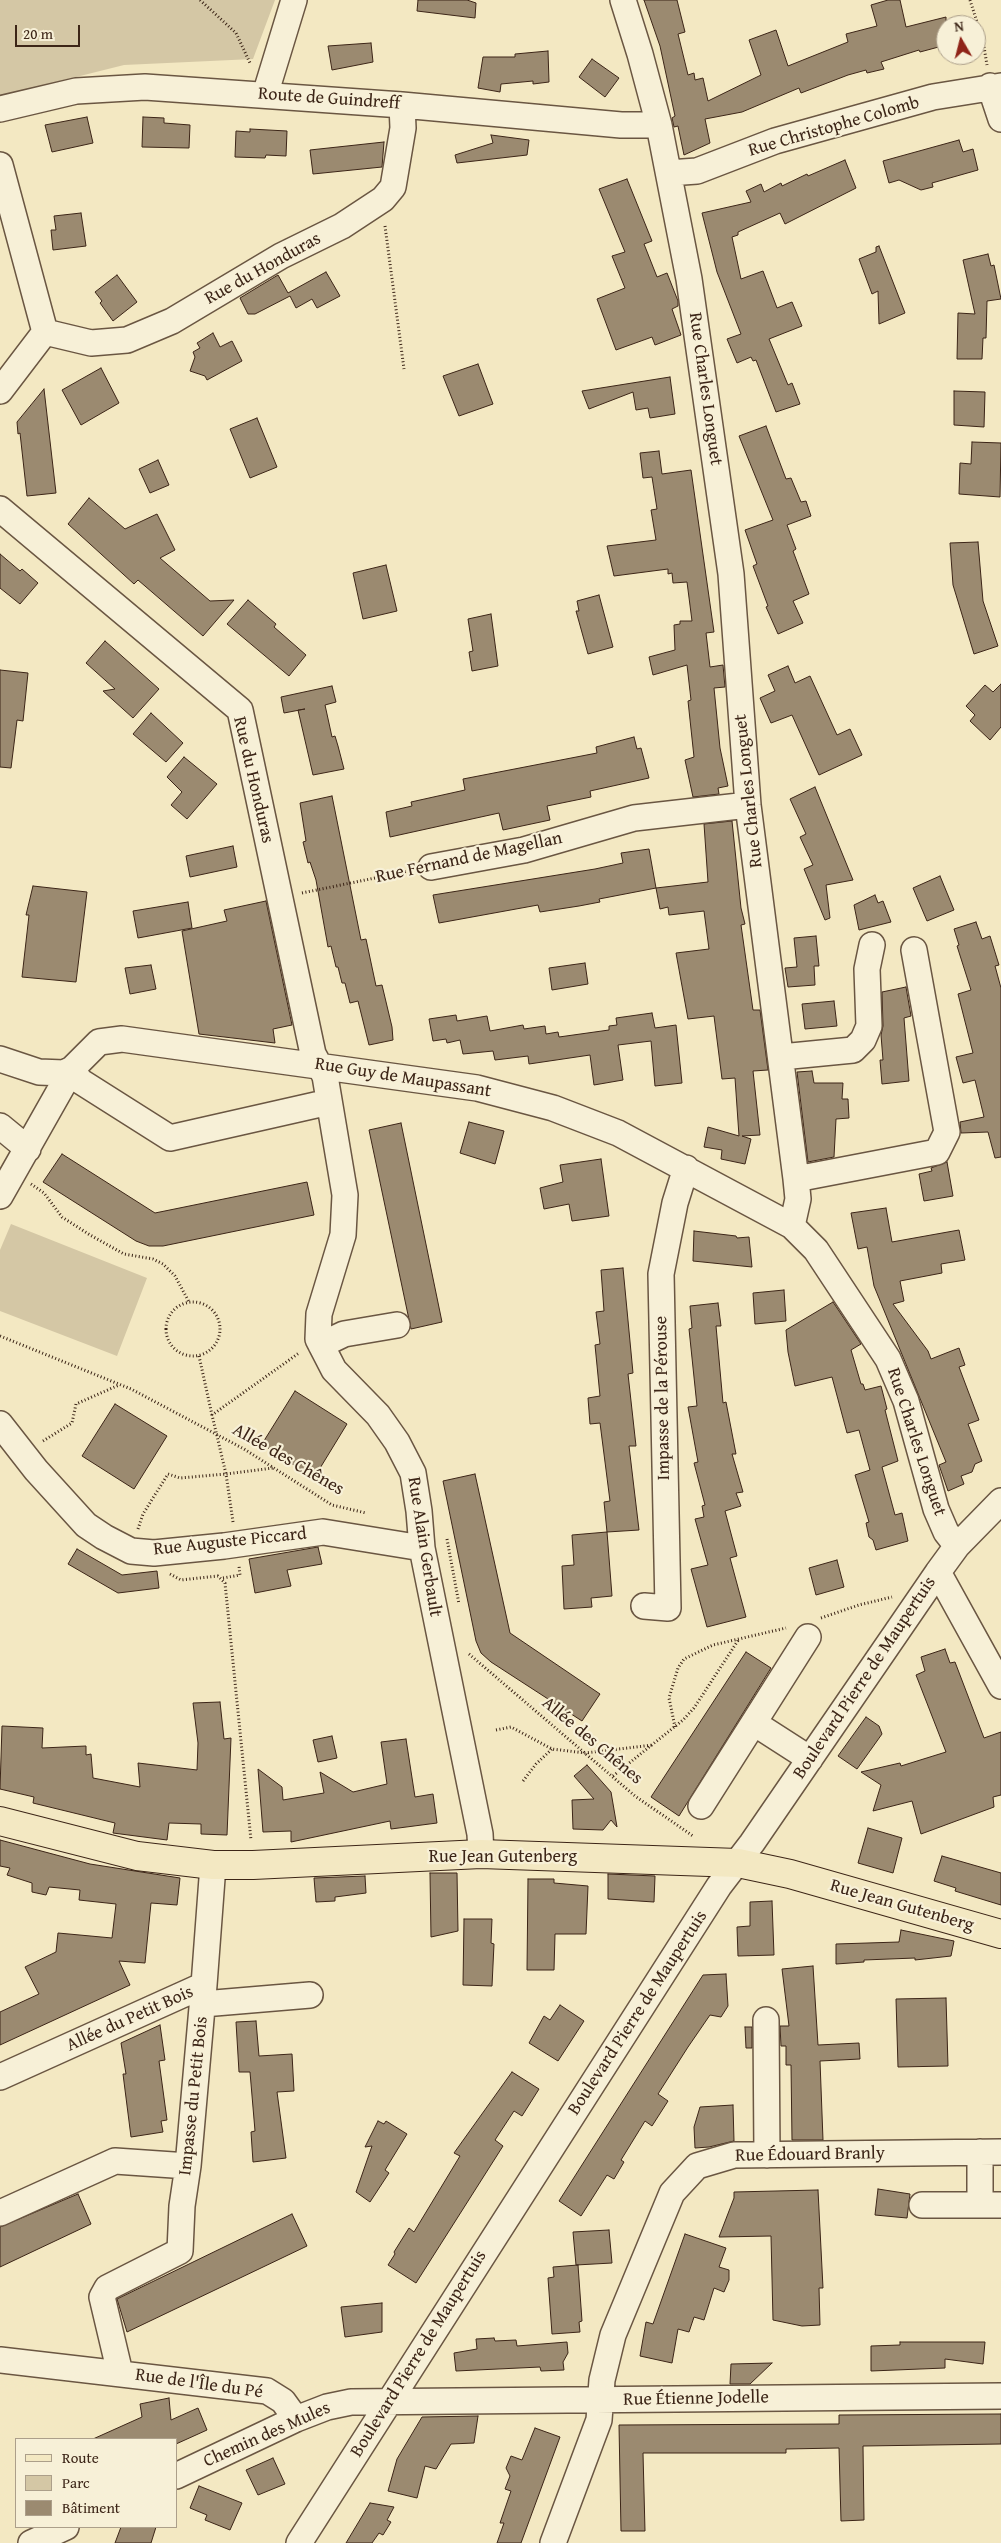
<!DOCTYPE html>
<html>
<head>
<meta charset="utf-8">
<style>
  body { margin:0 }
  #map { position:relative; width:1001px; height:2543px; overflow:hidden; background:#f3e8c2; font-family:"Gentium Book Plus",serif }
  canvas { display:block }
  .legend { position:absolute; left:15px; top:2438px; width:162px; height:90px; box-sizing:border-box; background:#f7f0d7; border:1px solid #ac9f8a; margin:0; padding:6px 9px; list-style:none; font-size:15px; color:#3c2517 }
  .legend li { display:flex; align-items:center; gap:10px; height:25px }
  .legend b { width:25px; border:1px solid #ac9f8a }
  .north { position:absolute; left:936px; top:15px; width:50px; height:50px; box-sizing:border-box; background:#f7f0d7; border:1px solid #ac9f8a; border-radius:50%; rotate:352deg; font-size:14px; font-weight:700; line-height:20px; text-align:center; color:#3c2517 }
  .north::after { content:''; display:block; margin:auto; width:18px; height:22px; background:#8f2418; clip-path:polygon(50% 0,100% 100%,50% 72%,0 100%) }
  .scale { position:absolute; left:15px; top:25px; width:65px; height:22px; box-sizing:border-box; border:2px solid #3c2517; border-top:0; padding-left:6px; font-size:15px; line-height:18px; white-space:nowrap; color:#3c2517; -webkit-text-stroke:4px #f7f0d7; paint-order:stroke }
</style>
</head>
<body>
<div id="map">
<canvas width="1001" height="2543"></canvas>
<ul class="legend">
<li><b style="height:6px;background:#f3e8c2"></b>Route</li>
<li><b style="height:14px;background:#d4c7a5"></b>Parc</li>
<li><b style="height:14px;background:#9b8a70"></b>Bâtiment</li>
</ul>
<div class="north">N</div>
<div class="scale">20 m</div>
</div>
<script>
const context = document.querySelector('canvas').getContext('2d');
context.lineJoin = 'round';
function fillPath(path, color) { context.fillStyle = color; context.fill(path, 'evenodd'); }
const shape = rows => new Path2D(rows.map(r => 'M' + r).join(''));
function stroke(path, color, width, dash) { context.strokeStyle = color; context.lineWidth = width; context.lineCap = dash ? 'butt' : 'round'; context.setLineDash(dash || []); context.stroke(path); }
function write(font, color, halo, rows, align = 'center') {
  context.font = font + ' "Gentium Book Plus",serif'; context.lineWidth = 4.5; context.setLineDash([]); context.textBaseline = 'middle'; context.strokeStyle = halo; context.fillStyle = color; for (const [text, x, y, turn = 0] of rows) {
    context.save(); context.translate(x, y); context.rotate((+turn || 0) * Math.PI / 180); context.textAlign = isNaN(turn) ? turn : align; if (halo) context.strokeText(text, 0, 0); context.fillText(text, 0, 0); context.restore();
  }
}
fillPath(shape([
  [0,0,275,0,253,59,124,65,0,96],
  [11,1224,147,1278,117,1356,0,1311,0,1250]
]), '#d4c7a5');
const building = shape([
  [418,0,467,0,476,3,475,18,417,11,418,0],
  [644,0,677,0,685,32,678,34,688,75,694,73,695,80,703,78,708,101,761,75,749,40,776,30,788,66,848,42,846,34,877,26,871,5,888,0,900,0,906,27,946,17,946,45,920,52,919,50,881,62,884,69,867,73,866,70,848,75,801,93,799,88,742,112,705,119,710,143,684,155,678,126,674,127,672,118,675,116,660,46,644,0],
  [371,43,373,62,332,70,328,46,371,43],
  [548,51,549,82,533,84,533,81,501,84,500,92,478,88,483,57,515,57,515,54,548,51],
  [592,59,619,78,605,97,579,77,592,59],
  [87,117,93,143,52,152,45,125,87,117],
  [143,117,164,118,164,123,190,125,189,148,142,147,143,117],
  [250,129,287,131,286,156,266,155,265,158,235,157,236,131,250,132,250,129],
  [491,135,529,140,527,155,457,163,455,155,493,143,491,135],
  [959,140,963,152,973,149,978,170,932,183,933,187,921,190,899,180,889,183,883,161,959,140],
  [384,142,382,167,313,174,310,150,384,142],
  [845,160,856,188,785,224,780,213,738,232,738,235,732,237,741,279,763,271,777,308,792,302,802,326,769,339,788,385,792,383,800,404,776,412,756,360,753,361,751,357,737,363,727,339,741,334,717,272,702,213,751,202,746,191,761,184,764,192,781,183,782,186,807,174,808,176,845,160],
  [627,179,652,241,644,244,657,277,667,273,678,301,678,306,672,309,681,335,655,345,652,337,616,350,597,299,625,288,612,256,625,252,599,189,627,179],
  [81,213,86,246,53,250,51,230,56,230,54,216,81,213],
  [879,246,905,313,879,324,878,291,872,294,859,259,876,252,876,247,879,246],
  [988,254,991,266,994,265,1001,299,987,301,986,338,983,338,982,359,957,359,958,313,975,314,963,260,988,254],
  [326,272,340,296,317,308,312,299,296,308,290,296,255,314,248,314,240,298,278,275,288,293,326,272],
  [117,275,137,302,113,321,100,303,102,301,95,292,117,275],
  [213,333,220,347,232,341,242,361,207,380,205,376,190,371,195,357,193,352,200,348,197,343,213,333],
  [478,364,493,404,459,416,443,376,478,364],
  [101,368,119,403,81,425,62,390,101,368],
  [670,377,675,414,650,418,648,408,636,410,633,392,589,409,582,391,670,377],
  [44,389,56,493,27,496,20,433,18,434,17,422,44,389],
  [954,391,985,392,984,427,954,425,954,391],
  [257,418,277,467,250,478,230,429,257,418],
  [766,426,786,479,791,478,801,502,806,501,811,516,787,525,796,549,793,551,809,594,793,601,803,623,778,634,766,607,768,606,753,566,757,564,745,530,773,520,739,436,766,426],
  [972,442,1001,443,1000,497,959,494,960,463,971,464,972,442],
  [659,451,662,474,691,470,714,632,706,633,710,667,723,665,725,687,714,688,720,748,728,786,718,788,719,794,693,797,685,760,694,757,688,701,691,700,687,665,653,675,649,657,675,650,674,625,680,624,680,621,692,621,687,582,673,583,672,573,668,574,668,569,614,576,607,546,656,540,651,510,657,509,652,477,643,478,640,453,659,451],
  [158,460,169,485,150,493,139,469,158,460],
  [89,498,125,529,157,514,175,550,160,558,210,601,234,600,203,636,138,580,134,584,68,524,89,498],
  [978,542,983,601,998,646,974,654,953,585,950,543,978,542],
  [0,554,20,571,22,569,38,583,20,604,0,588,0,554],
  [386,565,397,611,363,619,353,573,386,565],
  [599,595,613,647,588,654,576,611,579,611,577,601,599,595],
  [248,600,276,624,274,627,306,655,289,676,227,624,248,600],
  [491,614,498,666,472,671,469,652,473,651,468,619,491,614],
  [105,641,159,689,133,718,103,691,115,689,86,663,105,641],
  [788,666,795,683,810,676,837,735,850,729,862,755,819,775,792,715,771,723,760,698,775,691,768,675,788,666],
  [0,670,28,673,23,721,17,720,11,768,0,767,0,670],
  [1001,684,1001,727,990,740,970,721,975,715,966,706,985,685,993,692,1001,684],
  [332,686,336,702,325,705,332,737,335,736,338,746,344,769,313,775,298,710,305,709,284,713,281,697,332,686],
  [151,713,183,743,166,762,133,734,151,713],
  [634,737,637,749,641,748,649,778,590,791,591,797,547,806,550,820,503,830,499,813,390,837,386,812,412,806,411,802,465,790,463,779,597,753,596,747,634,737],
  [184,757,217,784,187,819,171,805,182,792,167,777,184,757],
  [815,787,853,880,826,885,830,918,825,920,804,869,813,865,800,837,806,834,790,799,815,787],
  [332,796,361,940,366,939,376,986,382,985,392,1027,393,1040,369,1045,358,1001,350,1003,345,983,342,983,338,967,336,967,331,946,328,947,316,880,310,862,308,863,303,842,306,841,300,803,332,796],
  [732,821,741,908,745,924,741,925,753,1010,760,1010,768,1070,753,1071,760,1135,742,1136,751,1139,745,1164,721,1159,722,1150,704,1147,708,1127,739,1136,735,1078,722,1079,714,1016,688,1019,676,953,709,949,704,911,669,915,668,907,660,909,656,888,599,899,600,902,579,906,540,912,538,905,439,923,433,895,595,869,623,863,621,853,649,849,656,888,708,882,704,824,732,821],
  [233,846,237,867,190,877,186,856,233,846],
  [940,876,954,910,927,921,913,888,940,876],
  [33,886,87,892,76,982,22,977,29,915,26,915,33,886],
  [875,895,878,903,883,901,891,922,859,930,854,905,875,895],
  [266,901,292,1025,273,1029,275,1043,199,1034,182,931,227,921,224,910,266,901],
  [188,902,192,928,138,938,133,911,188,902],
  [976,922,982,939,990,936,999,965,995,966,1001,988,1001,1157,995,1158,988,1132,961,1133,960,1122,984,1117,975,1080,963,1083,956,1057,973,1053,958,994,971,990,957,946,959,945,954,929,976,922],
  [816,936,819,966,814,966,815,985,788,987,785,968,797,967,794,938,816,936],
  [585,963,588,984,552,990,549,968,585,963],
  [151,965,156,989,130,994,125,968,151,965],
  [906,987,911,1016,904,1018,909,1081,882,1084,880,1060,883,1060,881,1035,883,1026,882,992,906,987],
  [834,1001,837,1026,805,1029,802,1004,834,1001],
  [652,1013,655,1028,676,1025,682,1083,655,1086,651,1041,618,1045,623,1080,594,1085,590,1055,529,1064,528,1056,495,1060,493,1051,463,1054,460,1040,447,1043,446,1039,433,1041,429,1019,456,1015,457,1021,487,1016,490,1031,523,1025,524,1029,545,1026,546,1034,558,1032,559,1037,609,1030,609,1026,617,1025,616,1018,652,1013],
  [812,1071,814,1083,843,1083,842,1099,848,1099,849,1118,836,1119,834,1157,808,1162,797,1072,812,1071],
  [469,1122,504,1131,495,1164,460,1153,469,1122],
  [401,1123,442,1322,411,1329,369,1130,401,1123],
  [62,1154,155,1213,307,1182,314,1215,163,1246,149,1246,136,1241,43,1182,62,1154],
  [601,1159,609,1216,572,1221,569,1204,544,1209,540,1188,563,1182,560,1165,601,1159],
  [947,1162,953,1196,924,1201,919,1174,932,1171,931,1168,947,1162],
  [886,1208,892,1242,959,1230,965,1260,941,1264,942,1273,900,1281,904,1301,893,1304,928,1351,931,1359,959,1348,965,1365,959,1367,979,1420,968,1424,982,1461,975,1464,972,1472,961,1476,964,1484,948,1491,939,1465,946,1462,874,1286,867,1247,858,1249,851,1213,886,1208],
  [694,1231,736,1236,737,1238,749,1237,752,1267,693,1261,694,1231],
  [623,1268,633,1373,628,1374,636,1446,629,1446,639,1530,607,1532,612,1596,591,1598,592,1607,564,1609,562,1566,574,1565,572,1535,607,1532,604,1502,610,1501,600,1423,590,1424,588,1398,600,1396,595,1345,600,1344,596,1312,604,1311,601,1270,623,1268],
  [784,1290,786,1321,755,1324,753,1293,784,1290],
  [833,1302,861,1344,851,1350,861,1384,863,1384,865,1390,881,1386,887,1409,885,1410,898,1461,882,1467,895,1515,902,1513,908,1541,876,1550,873,1540,869,1537,866,1523,869,1522,855,1475,870,1470,859,1430,847,1433,832,1377,795,1386,788,1352,786,1330,833,1302],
  [718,1303,721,1326,716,1326,723,1403,726,1402,736,1454,732,1454,743,1492,736,1493,741,1506,725,1511,737,1556,730,1558,746,1617,707,1627,691,1569,708,1565,695,1519,704,1517,702,1506,705,1505,694,1463,698,1462,688,1407,697,1406,689,1329,692,1328,690,1306,718,1303],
  [295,1391,347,1424,314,1478,262,1444,295,1391],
  [115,1404,167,1436,134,1489,82,1456,115,1404],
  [475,1474,510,1633,600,1694,582,1721,491,1662,481,1653,476,1641,443,1481,475,1474],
  [318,1547,322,1564,287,1570,291,1586,255,1593,249,1559,318,1547],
  [77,1549,122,1575,157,1571,159,1588,118,1593,68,1564,77,1549],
  [837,1560,844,1587,816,1595,809,1568,837,1560],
  [945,1649,950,1663,955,1662,984,1738,1001,1732,1001,1795,993,1797,994,1807,921,1834,912,1801,873,1811,881,1785,861,1772,900,1763,901,1766,946,1752,916,1675,925,1671,921,1657,945,1649],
  [746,1652,771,1668,679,1816,651,1797,746,1652],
  [220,1702,224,1739,231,1738,227,1835,201,1834,201,1824,169,1823,167,1840,113,1833,115,1823,33,1803,34,1797,0,1789,2,1726,43,1728,42,1748,86,1746,86,1755,91,1754,93,1778,140,1787,138,1763,197,1770,198,1743,193,1703,220,1702],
  [866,1717,879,1726,882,1734,857,1769,838,1756,866,1717],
  [332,1736,337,1758,318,1762,313,1740,332,1736],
  [406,1739,415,1797,433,1794,437,1823,391,1829,390,1821,291,1842,291,1831,263,1832,258,1769,282,1787,283,1800,324,1793,320,1772,353,1792,387,1784,381,1742,406,1739],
  [587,1765,611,1792,617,1827,611,1820,603,1830,573,1829,572,1800,594,1799,574,1776,587,1765],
  [868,1828,902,1838,893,1873,858,1863,868,1828],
  [0,1840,90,1864,180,1878,177,1905,151,1903,145,1963,119,1961,130,1985,0,2045,0,2012,39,1994,25,1967,56,1952,58,1933,112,1938,116,1904,79,1900,80,1890,49,1887,46,1895,32,1892,32,1883,7,1875,10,1868,0,1866,0,1840],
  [942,1856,1001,1873,1001,1905,955,1891,956,1888,934,1881,942,1856],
  [430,1873,457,1873,458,1931,431,1937,430,1873],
  [608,1874,655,1876,654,1902,608,1899,608,1874],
  [365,1876,366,1893,335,1897,335,1901,316,1902,314,1878,365,1876],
  [528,1879,554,1879,554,1883,588,1886,586,1934,555,1934,554,1970,527,1970,528,1879],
  [772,1901,774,1955,738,1956,737,1927,750,1926,750,1902,772,1901],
  [464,1919,492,1919,491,1943,494,1944,492,1986,463,1985,464,1919],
  [901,1930,954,1941,951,1956,915,1960,915,1958,864,1960,864,1962,836,1964,836,1944,899,1942,901,1930],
  [813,1966,818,2045,859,2043,860,2059,820,2061,823,2140,792,2140,791,2065,786,2065,786,2046,781,2046,780,2026,789,2026,782,1969,813,1966],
  [726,1974,728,2006,721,2017,710,2015,688,2047,658,2094,668,2101,652,2126,645,2121,621,2160,624,2162,614,2179,607,2175,581,2216,559,2201,703,1975,726,1974],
  [946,1998,948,2066,898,2067,896,1999,946,1998],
  [560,2005,584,2021,558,2061,529,2043,544,2016,550,2020,560,2005],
  [256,2021,259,2056,292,2054,294,2091,277,2092,286,2158,253,2162,251,2132,255,2131,250,2072,239,2072,236,2022,256,2021],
  [160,2025,165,2060,159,2061,167,2120,161,2121,163,2132,131,2137,123,2074,126,2074,121,2043,160,2025],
  [745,2027,752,2027,752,2048,746,2048,745,2027],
  [512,2072,539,2089,522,2116,514,2111,495,2140,503,2146,416,2283,388,2265,395,2254,394,2252,409,2228,414,2232,460,2156,454,2153,512,2072],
  [733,2105,734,2141,709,2147,695,2148,694,2127,700,2107,733,2105],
  [378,2121,384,2124,386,2121,407,2134,385,2170,389,2173,370,2202,356,2192,372,2146,365,2147,378,2121],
  [878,2189,910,2194,907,2218,875,2215,878,2189],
  [818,2190,823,2288,819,2288,820,2325,802,2326,773,2320,771,2236,719,2237,734,2198,734,2192,818,2190],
  [78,2194,91,2224,0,2267,0,2227,78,2194],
  [292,2214,307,2246,127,2332,117,2299,292,2214],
  [609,2230,612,2263,576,2265,573,2232,609,2230],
  [685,2234,726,2248,719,2267,729,2270,729,2280,724,2292,714,2288,704,2320,694,2317,689,2332,678,2329,672,2363,640,2356,646,2322,653,2324,685,2234],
  [578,2265,582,2321,579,2322,580,2332,552,2334,548,2278,554,2277,553,2267,578,2265],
  [382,2303,382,2332,345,2337,341,2307,382,2303],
  [494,2338,495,2341,516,2340,517,2346,567,2342,568,2353,563,2362,564,2370,541,2371,540,2367,456,2371,454,2353,477,2349,476,2339,494,2338],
  [900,2342,985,2342,983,2364,945,2359,945,2368,871,2371,871,2346,900,2345,900,2342],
  [772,2363,750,2384,730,2384,731,2364,772,2363],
  [169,2398,171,2420,198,2408,207,2430,176,2444,176,2439,93,2439,142,2417,140,2404,169,2398],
  [1001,2414,1001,2444,863,2446,864,2520,841,2521,839,2448,786,2449,786,2453,643,2453,645,2531,621,2531,619,2425,839,2424,839,2415,1001,2414],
  [478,2416,474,2443,451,2444,436,2469,425,2466,417,2498,388,2491,397,2459,422,2417,478,2416],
  [535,2428,560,2437,521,2543,497,2543,504,2523,500,2523,511,2491,505,2489,510,2476,506,2468,511,2456,522,2460,535,2428],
  [273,2458,285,2484,258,2495,246,2470,273,2458],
  [199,2486,242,2503,230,2530,205,2520,207,2515,190,2508,199,2486],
  [370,2503,394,2507,387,2520,391,2522,383,2535,379,2533,372,2543,346,2543,370,2503],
  [121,2527,156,2527,151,2543,115,2543,121,2527]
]);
fillPath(building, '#9b8a70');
stroke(building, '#3c2517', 1);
const minor = shape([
  [623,0,640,54,659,125,689,279,731,574,748,805,796,1179,798,1199,792,1226],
  [990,86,1001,119],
  [265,95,294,0],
  [0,109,76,91,145,87,402,105,621,125,659,125],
  [0,165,45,332,0,391],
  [669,173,697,171,775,141,933,97,1001,86],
  [45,332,91,343,127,340,172,321,281,256,342,226,383,199,393,187,403,128,402,105],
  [0,509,240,710,313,1054,325,1076,345,1195,343,1235,319,1314,318,1339,334,1370,378,1415,397,1442,413,1473,419,1511,422,1548,480,1834,481,1854],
  [431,867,524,850,634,818,748,805],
  [781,1057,853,1050,863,1040,869,1026,867,969,872,945],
  [0,1059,39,1072,64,1073,72,1069,99,1042,122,1039,477,1088,553,1108,618,1133,792,1226,816,1250,888,1359,906,1401,936,1509,946,1532,957,1546],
  [72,1069,80,1081,170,1138,329,1102],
  [0,1126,28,1149],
  [796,1179,937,1152,947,1132,914,950],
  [0,1196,64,1083,64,1073],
  [321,1345,344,1334,397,1325],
  [0,1424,36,1470,86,1525,104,1537,131,1551,154,1553,224,1546,323,1532,422,1548],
  [938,1572,1001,1686],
  [644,1606,668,1608,661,1274,675,1203,686,1168],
  [754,1723,810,1759],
  [701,1806,808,1637],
  [203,2004,310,1995],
  [766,2020,767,2155],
  [0,2077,204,1985,213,1865],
  [922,2205,980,2205,980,2152],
  [980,2205,1001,2205],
  [0,2213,115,2161,188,2166],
  [0,2360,267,2391,283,2401,296,2419],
  [120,2373,102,2297,107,2288,180,2251,182,2206,188,2166,204,1985],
  [176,2476,296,2419,327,2407,351,2402,1001,2396],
  [31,2543,66,2527],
  [299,2543,719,1886,752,1843,938,1572,957,1546,1001,1501],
  [553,2543,599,2420,602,2380,613,2335,672,2193,697,2166,734,2155,1001,2152]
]);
const major = shape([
  [0,1821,137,1856,213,1865,253,1865,481,1854,738,1863,790,1874,1001,1934]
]);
stroke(minor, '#6a5642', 28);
stroke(major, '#3c2517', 30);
stroke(shape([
  [200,0,236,33,250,63],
  [970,0,983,41,987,65],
  [385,226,404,369],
  [302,893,409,871],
  [31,1184,44,1193,62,1217,90,1235,124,1254,153,1259,163,1264,175,1276,189,1302],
  '166 1329a27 27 0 1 1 54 0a27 27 0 1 1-54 0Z',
  [0,1336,131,1389,244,1449,332,1505,366,1513],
  [199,1356,212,1415],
  [43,1441,72,1423,76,1404,119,1385],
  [233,1522,226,1474,273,1468],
  [138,1529,143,1514,168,1474,180,1478,226,1474,212,1415,299,1353],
  [447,1539,459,1604],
  [170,1574,181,1580,218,1576,225,1583,251,1840],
  [223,1578,240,1575,239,1566],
  [821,1618,859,1605,892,1597],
  [469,1654,635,1796,693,1836],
  [675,1727,669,1698,678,1668,684,1659,713,1645,786,1628],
  [496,1730,511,1727,552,1749,585,1753,653,1745],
  [613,1776,683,1720,694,1708,739,1639],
  [523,1781,536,1764,552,1749]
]), '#3c2517', 3, [1, 2.5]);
stroke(minor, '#f7f0d7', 25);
stroke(major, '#f3e8c2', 28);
write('18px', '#3c2517', '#f7f0d7', [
  ["Route de Guindreff",329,99,4],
  ["Rue Christophe Colomb",834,127,-16],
  ["Rue du Honduras",263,269,-29],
  ["Rue Charles Longuet",705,389,82],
  ["Rue du Honduras",253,780,77],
  ["Rue Charles Longuet",749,791,-96],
  ["Rue Fernand de Magellan",469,858,-12],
  ["Rue Guy de Maupassant",403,1078,9],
  ["Impasse de la Pérouse",663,1398,-91],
  ["Rue Charles Longuet",916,1442,72],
  ["Allée des Chênes",288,1460,30],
  ["Rue Auguste Piccard",230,1542,-6],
  ["Rue Alain Gerbault",424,1547,81],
  ["Boulevard Pierre de Maupertuis",865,1678,-56],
  ["Allée des Chênes",592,1741,40],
  ["Rue Jean Gutenberg",503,1857],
  ["Rue Jean Gutenberg",902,1906,16],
  ["Boulevard Pierre de Maupertuis",638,2013,-57],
  ["Allée du Petit Bois",130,2019,-24],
  ["Impasse du Petit Bois",194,2096,-84],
  ["Rue Édouard Branly",810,2155,-1],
  ["Boulevard Pierre de Maupertuis",419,2354,-58],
  ["Rue de l'Île du Pé",199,2384,8],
  ["Rue Étienne Jodelle",696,2399,-1],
  ["Chemin des Mules",267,2435,-24]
]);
</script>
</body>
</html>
